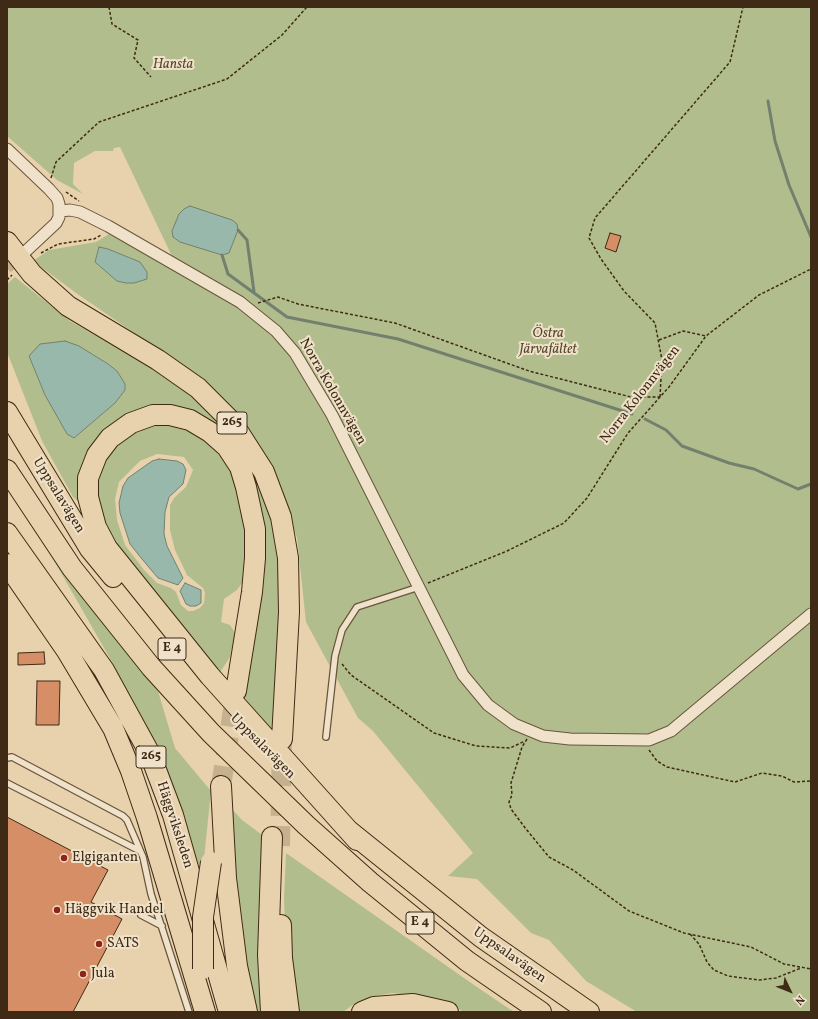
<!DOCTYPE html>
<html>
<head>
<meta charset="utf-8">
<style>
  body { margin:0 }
  #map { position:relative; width:818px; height:1019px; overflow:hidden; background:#e8d2ad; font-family:Vollkorn,serif }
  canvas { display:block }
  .frame { position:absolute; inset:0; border:8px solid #3f2b15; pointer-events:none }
  .north { position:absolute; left:770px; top:971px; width:40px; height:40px; -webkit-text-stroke:3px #f0e2ca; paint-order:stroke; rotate:133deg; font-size:11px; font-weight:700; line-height:16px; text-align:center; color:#3f2b15 }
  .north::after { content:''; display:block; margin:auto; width:14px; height:18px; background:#3f2b15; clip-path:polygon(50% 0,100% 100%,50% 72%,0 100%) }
</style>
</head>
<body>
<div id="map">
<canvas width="818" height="1019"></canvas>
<div class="frame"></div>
<div class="north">N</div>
</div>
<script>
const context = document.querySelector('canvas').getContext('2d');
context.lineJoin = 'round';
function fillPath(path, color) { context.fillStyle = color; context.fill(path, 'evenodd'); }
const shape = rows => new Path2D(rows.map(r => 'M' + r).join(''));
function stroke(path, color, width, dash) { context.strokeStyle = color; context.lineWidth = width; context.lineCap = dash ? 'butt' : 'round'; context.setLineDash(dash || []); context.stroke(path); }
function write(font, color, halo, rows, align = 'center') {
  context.font = font + ' Vollkorn,serif'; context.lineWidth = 4; context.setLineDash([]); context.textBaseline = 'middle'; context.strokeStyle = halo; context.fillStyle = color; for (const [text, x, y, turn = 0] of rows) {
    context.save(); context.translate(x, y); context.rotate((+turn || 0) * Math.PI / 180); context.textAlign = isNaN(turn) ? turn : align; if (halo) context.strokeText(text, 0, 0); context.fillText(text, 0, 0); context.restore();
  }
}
fillPath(shape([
  [7,7,811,7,811,1012,637,1012,586,981,549,940,531,933,477,879,448,876,473,853,373,731,358,718,306,622,297,538,276,474,175,361,76,293,33,261,49,250,96,242,109,234,179,271,120,147,114,148,113,151,95,151,74,163,73,184,83,194,57,180,7,136],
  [99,248,108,249,133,259,117,281,95,262],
  [15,277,70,321,155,369,182,387,205,408,228,433,255,477,274,526,280,562,281,613,273,722,271,731,243,702,260,569,220,431,123,417,107,427,97,440,81,504,73,497,42,441,7,352,7,284],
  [65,342,79,346,108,364,117,371,125,384,125,390,115,403,74,438,67,434,45,395,29,356],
  [175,422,216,445,228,464,238,490,243,511,246,541,245,563,242,583,237,590,224,599,221,622,230,625,235,633,230,657,219,674,110,542,99,515,97,472,100,458,136,427],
  [157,454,184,457,193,470,186,487,174,498,170,505,170,530,175,550,187,575,203,588,205,593,204,603,200,608,193,611,188,611,181,605,176,592,171,588,157,583,144,570,125,545,117,520,115,499,119,482,140,461],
  [52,557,158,691,175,748,211,791,204,859,199,864,194,864,144,725,112,662],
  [232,809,242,820,265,837,263,1012,253,1012,240,952],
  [286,853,474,985,514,1012,464,1012,446,1002,417,996,392,993,370,997,351,1006,343,1012,294,1012,286,953,284,899]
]), '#b2bd8d');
const water = shape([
  [190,206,232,220,237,224,238,230,229,253,222,255,180,242,173,237,172,231,179,214,184,209,190,206],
  [99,247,108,249,140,262,147,272,147,279,134,283,126,283,117,281,95,262,99,247],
  [65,341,79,346,108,364,117,371,125,384,125,390,115,403,74,438,67,434,45,395,29,356,40,344,65,341],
  [159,459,177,461,183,464,186,470,183,484,169,497,165,512,164,534,167,546,183,578,178,585,158,578,142,559,130,544,120,513,119,503,123,486,128,478,152,461,159,459],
  [185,583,201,590,201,603,196,606,190,606,186,604,180,591,185,583]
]);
fillPath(water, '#97b8aa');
stroke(water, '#74806e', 1);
stroke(shape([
  [768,101,775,141,789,185,811,237],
  [238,230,247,240,254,292],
  [222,255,228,274,287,317,398,339,632,414],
  [645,419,666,430,682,446,729,463,754,469,798,489,811,484]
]), '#74806e', 3);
const building = shape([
  [610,233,621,236,616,252,605,248,610,233],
  [44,652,45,664,18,665,18,653,44,652],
  [37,681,60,681,59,725,36,725,37,681],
  [7,817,108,870,91,902,122,919,73,1012,7,1012,7,817]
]);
fillPath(building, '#d58e65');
stroke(building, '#3f2b15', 1);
stroke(shape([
  [7,268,22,255]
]), '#c6b18f', 11, [11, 5.5]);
stroke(shape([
  [221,786,236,691],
  [280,846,282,744]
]), '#c6b18f', 20, [20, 10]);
const service = shape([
  [326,737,335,656,342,630,357,607,419,587],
  [7,758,12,757,123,816,127,820,143,857,151,894,189,1012],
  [7,783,140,851],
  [141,915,162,926]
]);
const minor = shape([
  [7,149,49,189,57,198,59,204,59,217,56,223,25,252],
  [60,211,70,210,80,212,108,226,240,302,276,331,295,353,332,415,463,675,488,705,514,724,543,736,570,739,649,740,671,731,811,614]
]);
const motorway = shape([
  [7,242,32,274,68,306,158,360,198,388,232,422,264,472,281,517,288,558,289,612,282,739],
  [7,412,90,549,113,577],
  [7,470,72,568,151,667,211,733,306,825,370,882,467,961,541,1012],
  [7,533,104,670,150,754,173,815,229,1012],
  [7,564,67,651,113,728,131,771,147,818,205,1012],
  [236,691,252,592,255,558,255,529,246,487,240,467,227,447,210,432,190,420,170,415,153,415,131,423,110,438,97,455,88,478,88,497,96,527,107,548,210,676,357,840],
  [221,786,226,878,237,966,247,1012],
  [348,830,481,937,589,1012],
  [281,925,282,958,289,1012],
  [271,1012,268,955,272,837],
  [362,1012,374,1007,413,1004,448,1012]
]);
stroke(service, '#69553b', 8);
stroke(minor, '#69553b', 13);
stroke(motorway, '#3f2b15', 22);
stroke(shape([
  [109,7,112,24,138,40,134,58,151,77],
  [51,178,56,162,99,122,227,79,282,35,307,7],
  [66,192,79,201],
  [41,253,58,244,94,239,101,235],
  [7,280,12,275],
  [258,303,278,297,298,304,395,323,529,371,631,397,660,397],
  [659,340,683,331,706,336],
  [660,397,662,360,655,323,624,291,601,259,589,238,595,218,730,62,743,7],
  [428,583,507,551,564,523,587,498,628,433,669,387,706,336,759,295,811,269],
  [342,664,351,675,434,733,476,746,510,748,525,741],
  [527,739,522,747,511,783,512,795,509,802,511,809,526,829,549,857,573,870,629,911,684,933,751,947,784,964,811,969],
  [649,750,657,761,667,767,735,782,762,773,782,776,794,782,811,781],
  [690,934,699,944,707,962,714,970,728,976,759,980,776,978,801,968]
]), '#3f2b15', 1.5, [3, 2]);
stroke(service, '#f0e2ca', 5.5);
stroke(minor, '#f0e2ca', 11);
stroke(motorway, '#e8d2ad', 20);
const motorwayBridge = shape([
  [203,969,203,917,211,862]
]);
stroke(motorwayBridge, '#3f2b15', 22, []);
stroke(motorwayBridge, '#e8d2ad', 20);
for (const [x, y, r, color] of [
  [64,858,4,"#8f2418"],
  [57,910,4,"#8f2418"],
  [99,944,4,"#8f2418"],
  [83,974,4,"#8f2418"]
]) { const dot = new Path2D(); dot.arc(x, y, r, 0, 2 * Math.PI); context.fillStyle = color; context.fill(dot); stroke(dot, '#f0e2ca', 1.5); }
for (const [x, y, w] of [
  [232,423,30],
  [172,649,28],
  [151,757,30],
  [420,923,28]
]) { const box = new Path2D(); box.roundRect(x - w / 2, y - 11, w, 22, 3); context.fillStyle = '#f0e2ca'; context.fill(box); stroke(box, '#3f2b15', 1); }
write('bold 13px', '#3f2b15', null, [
  ["265",232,423],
  ["E 4",172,649],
  ["265",151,757],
  ["E 4",420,923]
]);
write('italic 14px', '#56482d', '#f0e2ca', [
  ["Hansta",173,65],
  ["Östra",548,334],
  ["Järvafältet",548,350]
]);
write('14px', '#3f2b15', '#f0e2ca', [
  ["Norra Kolonnvägen",332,392,60],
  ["Norra Kolonnvägen",641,395,-52],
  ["Uppsalavägen",58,496,58],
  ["Uppsalavägen",262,747,45],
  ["Häggviksleden",174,825,72],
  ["Uppsalavägen",509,956,35]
]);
write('14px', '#3f2b15', '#f0e2ca', [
  ["Elgiganten",72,858],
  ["Häggvik Handel",65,910],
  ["SATS",107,944],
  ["Jula",91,974]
], 'left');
</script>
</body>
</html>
